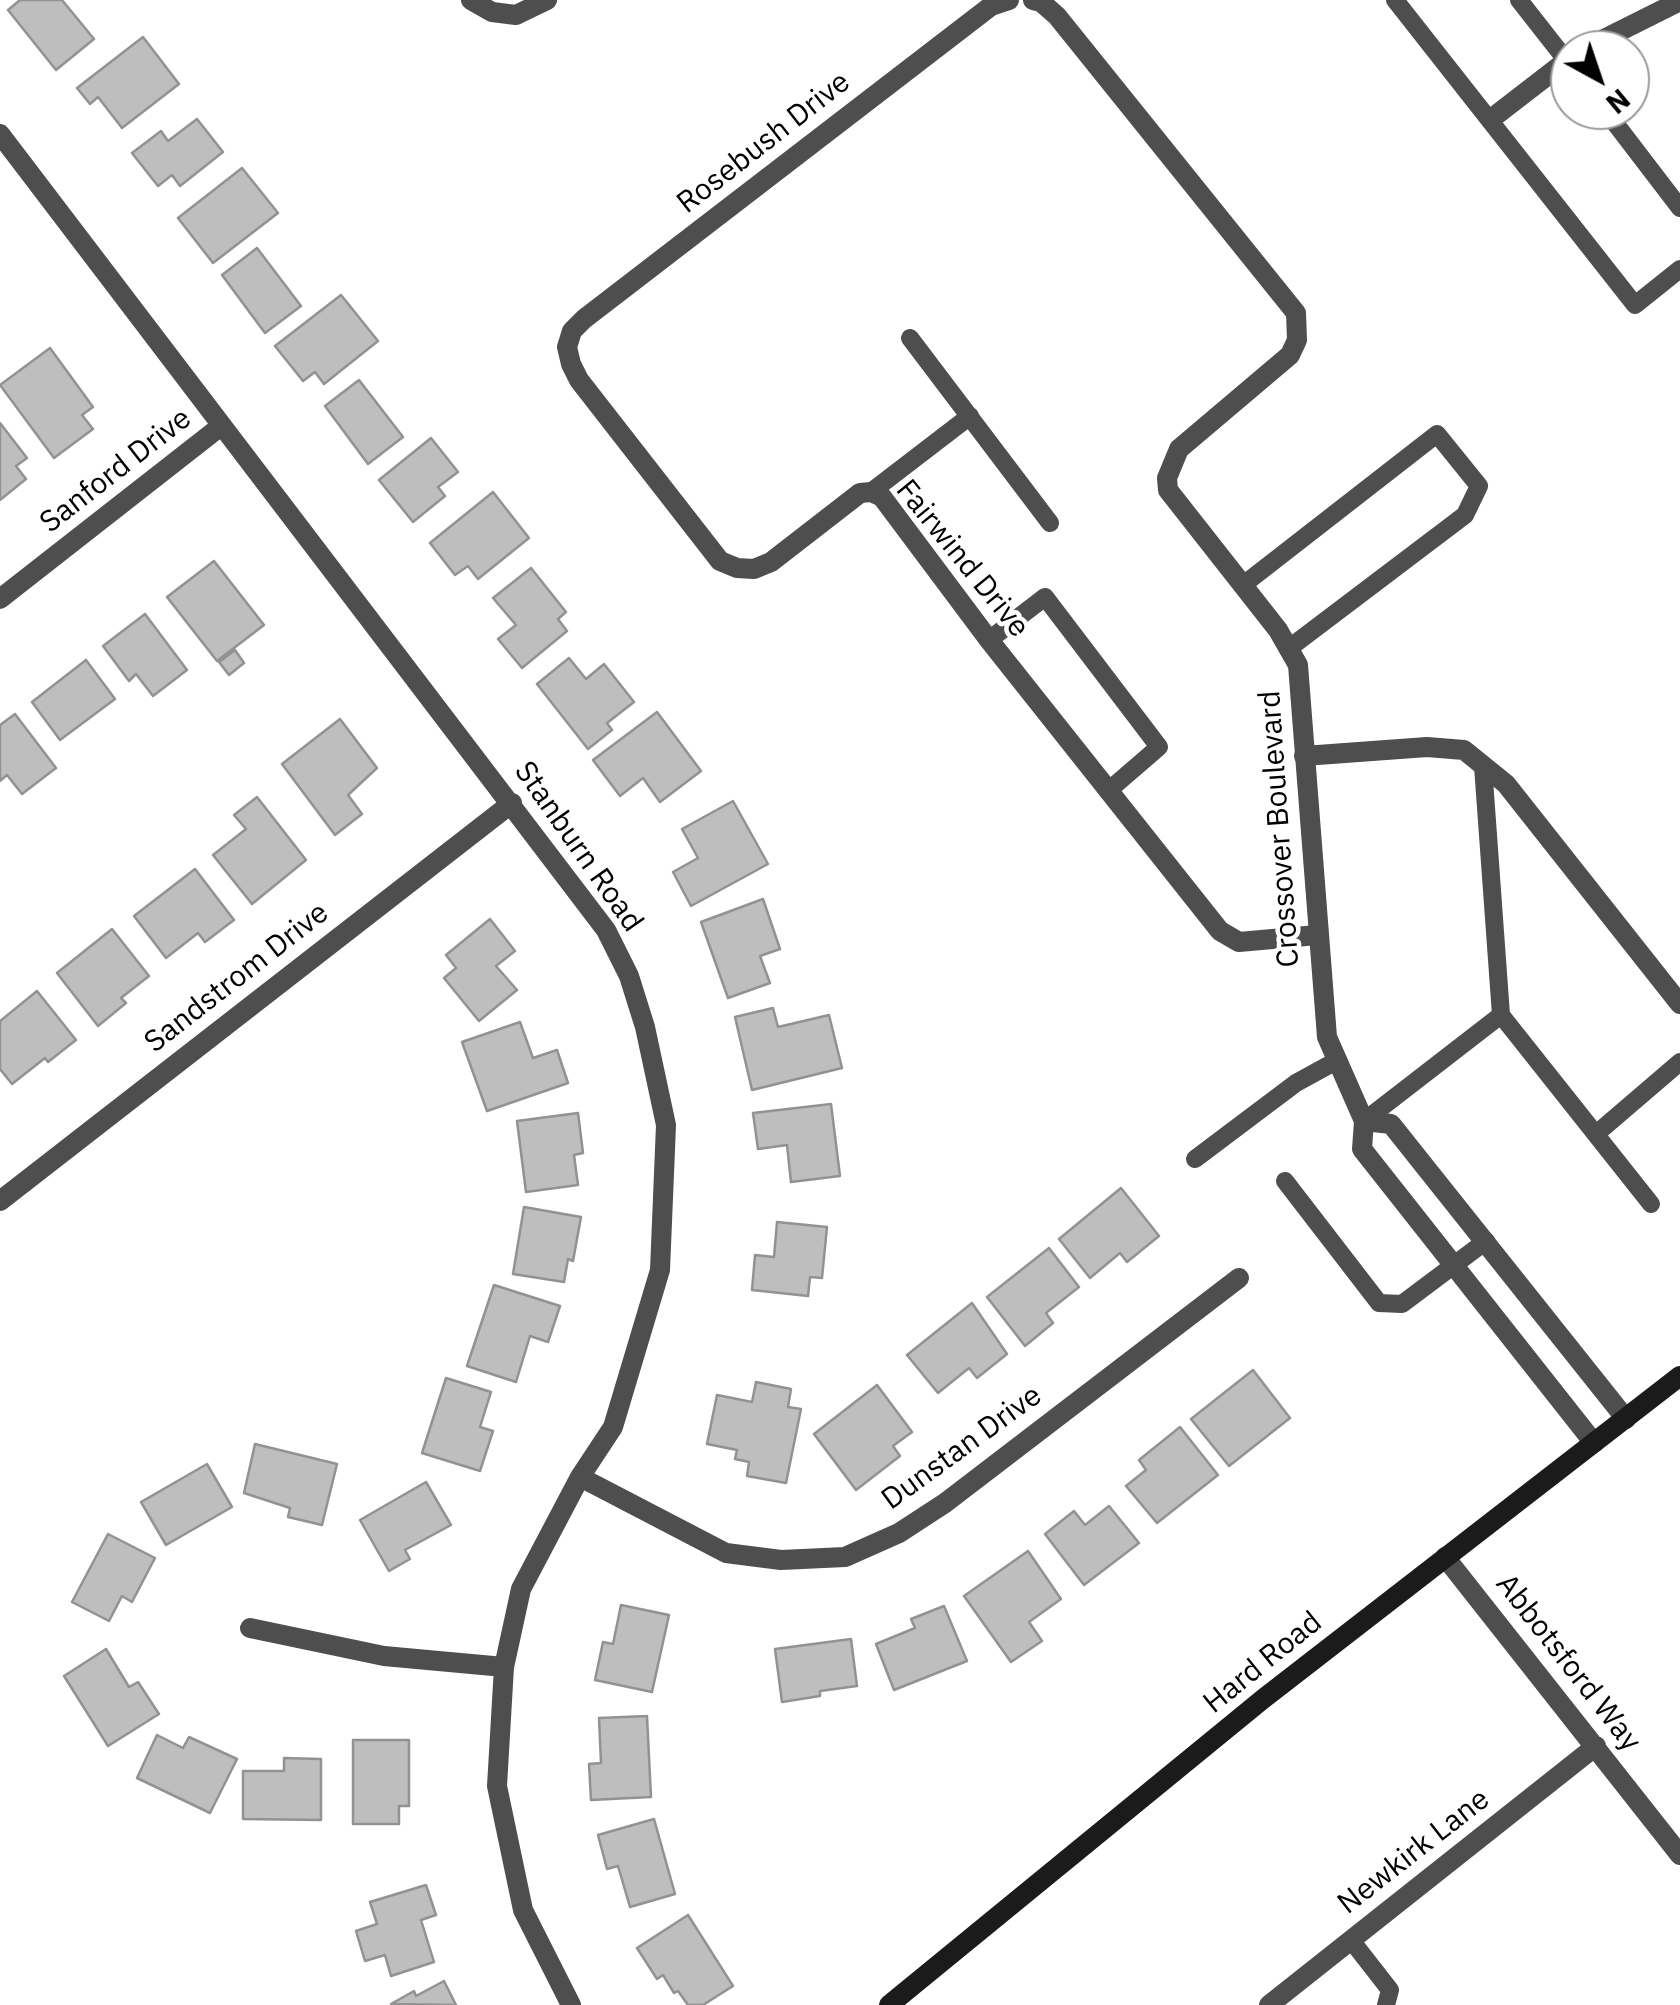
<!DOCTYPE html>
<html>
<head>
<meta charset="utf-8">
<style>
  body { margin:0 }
  #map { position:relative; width:1680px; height:2005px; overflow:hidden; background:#fff; font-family:"IBM Plex Sans",sans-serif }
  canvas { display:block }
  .north { position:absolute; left:1550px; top:30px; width:100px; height:100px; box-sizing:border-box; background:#fff; border:2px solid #999; border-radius:50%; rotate:140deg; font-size:28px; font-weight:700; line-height:40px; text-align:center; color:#000 }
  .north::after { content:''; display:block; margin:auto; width:35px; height:45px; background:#000; clip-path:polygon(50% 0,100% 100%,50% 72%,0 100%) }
</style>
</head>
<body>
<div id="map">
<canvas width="1680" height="2005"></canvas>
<div class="north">N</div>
</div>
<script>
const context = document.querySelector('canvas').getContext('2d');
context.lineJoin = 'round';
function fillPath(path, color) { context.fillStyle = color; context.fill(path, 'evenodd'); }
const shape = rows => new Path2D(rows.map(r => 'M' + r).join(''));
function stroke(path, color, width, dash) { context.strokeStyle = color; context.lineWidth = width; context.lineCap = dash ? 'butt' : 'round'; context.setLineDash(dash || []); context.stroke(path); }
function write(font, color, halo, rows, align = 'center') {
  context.font = font + ' "IBM Plex Sans",sans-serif'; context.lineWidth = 9; context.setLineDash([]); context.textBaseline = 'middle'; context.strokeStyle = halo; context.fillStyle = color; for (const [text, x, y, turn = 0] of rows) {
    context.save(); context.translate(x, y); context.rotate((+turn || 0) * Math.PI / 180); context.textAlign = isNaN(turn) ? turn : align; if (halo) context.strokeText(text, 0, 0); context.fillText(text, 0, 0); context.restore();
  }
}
const building = shape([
  [20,0,62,0,94,39,56,70,8,10,20,0],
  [143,37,179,84,122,128,98,97,90,104,77,88,143,37],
  [197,119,223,152,180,186,172,175,158,186,132,153,161,131,168,141,197,119],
  [242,168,278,213,213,263,178,218,242,168],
  [257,248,301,306,265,333,222,275,257,248],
  [341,295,378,341,324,384,315,372,303,381,275,346,341,295],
  [50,348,93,407,82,415,93,429,54,458,0,385,50,348],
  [359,380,403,437,368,464,325,406,359,380],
  [0,423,27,458,16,466,26,479,0,500,0,423],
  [431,438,458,472,438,487,445,496,413,522,379,480,431,438],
  [493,492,529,538,478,579,468,566,455,575,430,543,493,492],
  [214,561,264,625,217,661,167,597,214,561],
  [531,568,566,612,558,619,567,631,522,668,498,639,516,625,493,598,531,568],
  [145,614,187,670,153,696,136,674,129,681,103,646,145,614],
  [235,650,244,663,229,675,219,662,235,650],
  [569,658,586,679,604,664,634,702,607,723,612,730,588,749,537,684,569,658],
  [86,660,115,699,60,740,32,702,86,660],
  [657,712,701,771,660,802,643,778,620,796,593,760,657,712],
  [15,714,56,768,22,794,7,775,0,781,0,725,15,714],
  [340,719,377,768,348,795,362,814,335,835,282,764,340,719],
  [257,797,306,860,252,904,213,855,246,829,234,815,257,797],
  [733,801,768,864,691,906,673,872,698,858,682,829,733,801],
  [195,869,234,920,205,942,198,933,166,958,134,916,195,869],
  [763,899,780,949,760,956,770,983,728,998,701,922,763,899],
  [490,919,515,951,496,966,517,990,479,1021,444,978,456,968,446,955,490,919],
  [112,929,149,976,121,998,126,1003,98,1026,57,973,112,929],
  [37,991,76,1040,48,1062,45,1058,12,1084,0,1069,0,1021,37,991],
  [773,1008,778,1027,829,1015,842,1068,752,1090,735,1017,773,1008],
  [520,1022,533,1058,557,1050,568,1083,487,1111,462,1042,520,1022],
  [831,1104,840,1176,791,1182,787,1145,758,1149,753,1113,831,1104],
  [578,1113,583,1153,574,1155,578,1185,526,1192,517,1121,578,1113],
  [1121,1188,1159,1236,1127,1262,1120,1253,1090,1278,1059,1239,1121,1188],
  [524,1207,581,1217,573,1261,568,1259,564,1282,513,1274,524,1207],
  [777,1222,827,1227,822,1278,810,1277,808,1296,752,1290,755,1255,774,1257,777,1222],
  [1049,1248,1079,1287,1046,1313,1053,1323,1025,1346,987,1297,1049,1248],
  [494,1285,560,1306,548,1342,530,1336,516,1382,467,1366,494,1285],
  [972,1303,1007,1354,977,1378,969,1368,938,1393,907,1355,972,1303],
  [1253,1370,1290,1418,1229,1466,1191,1419,1253,1370],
  [446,1378,491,1392,480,1427,493,1431,480,1471,422,1453,446,1378],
  [756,1382,791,1389,788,1407,801,1409,786,1483,747,1476,749,1462,735,1459,737,1450,707,1444,717,1395,752,1402,756,1382],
  [877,1385,912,1432,893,1446,900,1456,856,1490,814,1434,877,1385],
  [1180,1427,1218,1475,1157,1523,1126,1486,1146,1470,1139,1460,1180,1427],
  [255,1444,337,1464,322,1525,288,1517,290,1508,244,1493,255,1444],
  [207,1464,232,1507,166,1545,141,1502,207,1464],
  [426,1482,451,1525,405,1550,410,1559,389,1571,360,1520,426,1482],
  [1109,1506,1139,1543,1084,1585,1045,1534,1074,1511,1085,1525,1109,1506],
  [108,1534,155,1558,132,1602,122,1596,109,1621,72,1602,108,1534],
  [1028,1551,1061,1599,1029,1622,1042,1641,1011,1662,964,1596,1028,1551],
  [621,1605,669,1615,652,1692,595,1680,603,1642,613,1644,621,1605],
  [944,1606,967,1661,894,1690,876,1644,915,1628,911,1619,944,1606],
  [851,1639,857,1686,820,1691,820,1696,782,1702,775,1649,851,1639],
  [106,1649,129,1687,138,1682,159,1714,108,1746,64,1676,106,1649],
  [647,1716,651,1797,591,1800,589,1764,601,1763,599,1718,647,1716],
  [157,1735,183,1748,189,1737,237,1759,210,1813,137,1778,157,1735],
  [353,1740,409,1740,409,1806,399,1806,399,1824,353,1824,353,1740],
  [284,1758,321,1759,321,1820,243,1819,243,1771,284,1771,284,1758],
  [654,1819,675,1894,630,1907,618,1866,607,1869,598,1835,654,1819],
  [426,1885,436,1915,421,1920,434,1962,391,1976,385,1955,365,1961,356,1931,377,1924,370,1902,426,1885],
  [688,1915,733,1986,703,2005,688,2005,678,1991,674,1993,663,1975,657,1979,637,1948,688,1915],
  [444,1981,456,2005,391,2004,414,1991,416,1996,444,1981]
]);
fillPath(building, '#bebebe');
stroke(building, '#929292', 2.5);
stroke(shape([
  [1395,0,1635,305,1680,269],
  [1519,0,1570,65],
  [1605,110,1680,208],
  [910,338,1050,523],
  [871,492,970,416],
  [1243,585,1437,434,1479,486,1465,515,1288,649],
  [989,640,1045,597,1159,747,1108,791],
  [1483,766,1501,1015,1651,1204],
  [1364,1121,1501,1015],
  [1596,1134,1680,1062],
  [1195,1159,1296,1083,1338,1060],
  [1285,1181,1379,1303,1402,1304,1486,1241],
  [1351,1940,1390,1990,1386,2005]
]), '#4e4e4e', 18);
stroke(shape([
  [471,0,492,12,516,15,547,0],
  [1009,0,991,6,584,319,572,331,567,347,571,364,579,380,720,561,737,568,754,569,771,562,860,493,871,492,882,497,989,640,1220,931,1239,942,1317,935],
  [1033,0,1041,2,1057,16,1296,313,1297,340,1290,355,1179,449,1167,478,1168,490,1278,630,1298,665,1327,1037,1364,1121,1362,1149,1594,1443],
  [1582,50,1680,1],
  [1491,119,1570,58],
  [0,134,606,930,629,976,645,1027,666,1125,660,1270,613,1427,580,1477,521,1589,504,1667,497,1786,523,1910,571,2005],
  [0,599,221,426],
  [1304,756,1427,747,1464,750,1506,784,1680,1004],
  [1364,1121,1391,1124,1626,1419],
  [0,1201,512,803],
  [580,1477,726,1553,781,1560,845,1557,899,1533,945,1503,1239,1278],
  [1445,1557,1680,1855],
  [250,1628,384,1656,504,1667],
  [1269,2005,1596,1746]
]), '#4e4e4e', 20);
stroke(shape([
  [889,2005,1263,1699,1680,1376]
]), '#1b1b1b', 20);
write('30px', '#000', '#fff', [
  ["Rosebush Drive",764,143,-38],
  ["Sanford Drive",116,471,-38],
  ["Fairwind Drive",962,559,51],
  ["Crossover Boulevard",1280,829,-94],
  ["Stanburn Road",578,847,55],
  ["Sandstrom Drive",237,978,-38],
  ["Dunstan Drive",962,1448,-36],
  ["Hard Road",1263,1663,-39],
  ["Abbotsford Way",1568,1663,52],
  ["Newkirk Lane",1414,1852,-38]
]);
</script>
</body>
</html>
